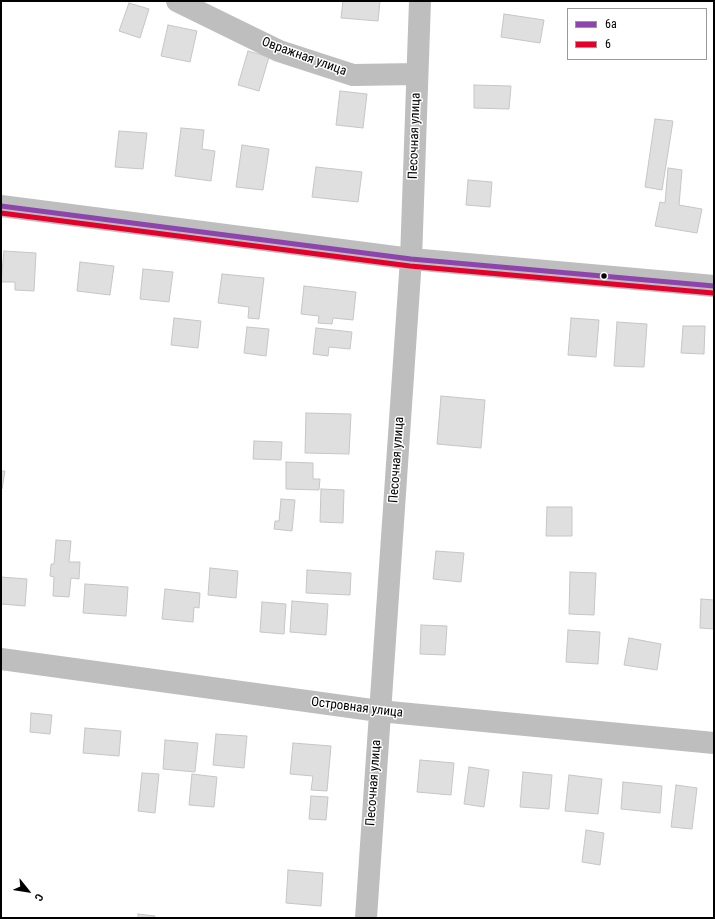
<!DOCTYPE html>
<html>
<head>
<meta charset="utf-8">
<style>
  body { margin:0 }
  #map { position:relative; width:715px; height:919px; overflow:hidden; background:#fff; font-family:"Roboto Condensed",sans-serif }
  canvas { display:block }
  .frame { position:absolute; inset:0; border:2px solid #000; pointer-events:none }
  .legend { position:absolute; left:567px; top:8px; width:140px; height:52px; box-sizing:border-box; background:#fff; border:1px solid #999; margin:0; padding:5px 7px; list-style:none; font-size:12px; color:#000 }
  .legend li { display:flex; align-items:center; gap:8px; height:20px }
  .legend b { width:20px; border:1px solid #999 }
  .north { position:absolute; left:8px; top:871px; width:40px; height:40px; -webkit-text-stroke:3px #fff; paint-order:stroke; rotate:120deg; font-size:11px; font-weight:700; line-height:16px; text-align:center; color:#000 }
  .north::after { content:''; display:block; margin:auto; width:14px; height:18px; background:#000; clip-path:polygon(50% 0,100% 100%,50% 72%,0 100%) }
</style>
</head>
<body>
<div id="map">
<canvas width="715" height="919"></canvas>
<div class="frame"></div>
<ul class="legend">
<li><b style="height:5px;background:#8e44ad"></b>6а</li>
<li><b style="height:5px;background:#e4002b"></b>6</li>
</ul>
<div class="north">С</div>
</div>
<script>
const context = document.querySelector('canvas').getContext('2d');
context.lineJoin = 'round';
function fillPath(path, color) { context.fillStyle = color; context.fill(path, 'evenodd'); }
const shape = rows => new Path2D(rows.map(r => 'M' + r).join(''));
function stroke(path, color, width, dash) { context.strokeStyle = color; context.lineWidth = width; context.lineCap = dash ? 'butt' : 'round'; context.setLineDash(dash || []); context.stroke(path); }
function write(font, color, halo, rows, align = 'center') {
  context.font = font + ' "Roboto Condensed",sans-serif'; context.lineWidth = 3; context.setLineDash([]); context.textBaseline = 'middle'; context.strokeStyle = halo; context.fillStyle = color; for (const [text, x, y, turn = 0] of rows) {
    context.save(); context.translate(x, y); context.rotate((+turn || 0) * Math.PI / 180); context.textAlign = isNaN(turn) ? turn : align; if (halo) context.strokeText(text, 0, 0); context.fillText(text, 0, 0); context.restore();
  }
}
const building = shape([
  [343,1,380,1,378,21,341,18,343,1],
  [129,3,149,9,140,38,119,31,129,3],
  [504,14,544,20,540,43,501,37,504,14],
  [168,25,197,31,190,62,161,56,168,25],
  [248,51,269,57,259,91,238,85,248,51],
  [474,85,511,86,509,109,474,108,474,85],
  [340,91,367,94,363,128,336,125,340,91],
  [655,119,673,121,662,190,645,187,655,119],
  [181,128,204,130,202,149,215,151,211,181,175,176,181,128],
  [119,131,147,133,143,169,115,167,119,131],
  [242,145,269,149,263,190,236,187,242,145],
  [316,167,362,172,358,202,312,197,316,167],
  [668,168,682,170,679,205,702,209,697,233,655,226,660,202,665,203,668,168],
  [468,180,492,182,490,207,466,205,468,180],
  [4,251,36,253,34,291,15,290,15,282,1,282,4,251],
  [80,262,114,266,110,295,77,291,80,262],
  [143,269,173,272,169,302,140,299,143,269],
  [222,274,264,278,259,319,248,318,249,307,218,303,222,274],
  [304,286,356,292,353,320,333,318,332,324,318,323,319,316,301,314,304,286],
  [174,318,201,321,198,348,171,345,174,318],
  [571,318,599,320,596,357,568,355,571,318],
  [617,322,647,324,644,367,614,366,617,322],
  [683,326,705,326,704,354,681,353,683,326],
  [247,327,269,329,266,356,244,353,247,327],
  [316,328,352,332,350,349,329,347,328,356,313,354,316,328],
  [441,396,485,400,481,448,437,444,441,396],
  [306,413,351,414,349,454,305,453,306,413],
  [254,441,282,442,281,460,253,459,254,441],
  [286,462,313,463,313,479,320,479,319,490,286,489,286,462],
  [1,471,5,471,2,489,1,488,1,471],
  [321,489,344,490,343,523,320,522,321,489],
  [281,499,295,500,292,531,274,529,275,521,279,521,281,499],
  [547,507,572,507,572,536,546,536,547,507],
  [56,540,71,541,69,562,80,562,79,579,71,578,69,597,53,596,54,577,50,576,51,564,54,564,56,540],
  [436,551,464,553,461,582,433,579,436,551],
  [210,568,238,571,236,598,208,595,210,568],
  [307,570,351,573,350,595,306,593,307,570],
  [570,572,596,573,594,615,569,614,570,572],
  [1,577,27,579,25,606,1,604,1,577],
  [85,584,128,587,126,616,83,613,85,584],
  [165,589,200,593,199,608,194,607,193,622,162,619,165,589],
  [701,599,714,600,714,629,700,628,701,599],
  [292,601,328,604,326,635,290,632,292,601],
  [262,602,286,604,284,634,260,632,262,602],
  [421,625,447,626,445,655,420,654,421,625],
  [568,630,600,632,598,664,566,662,568,630],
  [629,638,661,644,657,670,624,665,629,638],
  [31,713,52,715,50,734,30,732,31,713],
  [85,728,121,731,119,756,83,753,85,728],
  [216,734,247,736,244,768,213,765,216,734],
  [165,740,198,743,195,772,163,769,165,740],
  [293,743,331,746,327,791,311,790,313,776,290,774,293,743],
  [420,760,454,763,451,795,417,792,420,760],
  [469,767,489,770,484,807,464,804,469,767],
  [523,772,552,775,549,809,520,807,523,772],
  [142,773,159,774,155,813,138,811,142,773],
  [192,774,217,777,214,807,189,805,192,774],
  [569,775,602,779,598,814,565,811,569,775],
  [623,782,662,786,660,813,621,809,623,782],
  [676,785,697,788,692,829,671,827,676,785],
  [311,796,328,797,326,820,309,819,311,796],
  [586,830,604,833,600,865,582,862,586,830],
  [288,870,323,873,321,906,286,903,288,870],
  [138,914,155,916,155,918,138,918,138,914]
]);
fillPath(building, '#dfdfdf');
stroke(building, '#c6c6c6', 1);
stroke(shape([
  [177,1,279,51,353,75,417,74],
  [1,206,411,259,714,286],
  [1,659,379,711,714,743],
  [366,918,411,259,420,1]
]), '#bebebe', 22);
stroke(shape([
  [1,206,411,259,714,286]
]), '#8e44ad', 5);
stroke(shape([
  [1,213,410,266,713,293]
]), '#e4002b', 5);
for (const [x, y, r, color] of [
  [604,276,3.5,"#000"]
]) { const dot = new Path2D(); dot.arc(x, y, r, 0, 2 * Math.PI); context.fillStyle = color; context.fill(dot); stroke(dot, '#fff', 1.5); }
write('13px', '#000', '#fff', [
  ["Овражная улица",304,57,20],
  ["Песочная улица",415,136,-88],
  ["Песочная улица",397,460,-86],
  ["Островная улица",357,708,7],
  ["Песочная улица",374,783,-86]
]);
</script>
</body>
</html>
